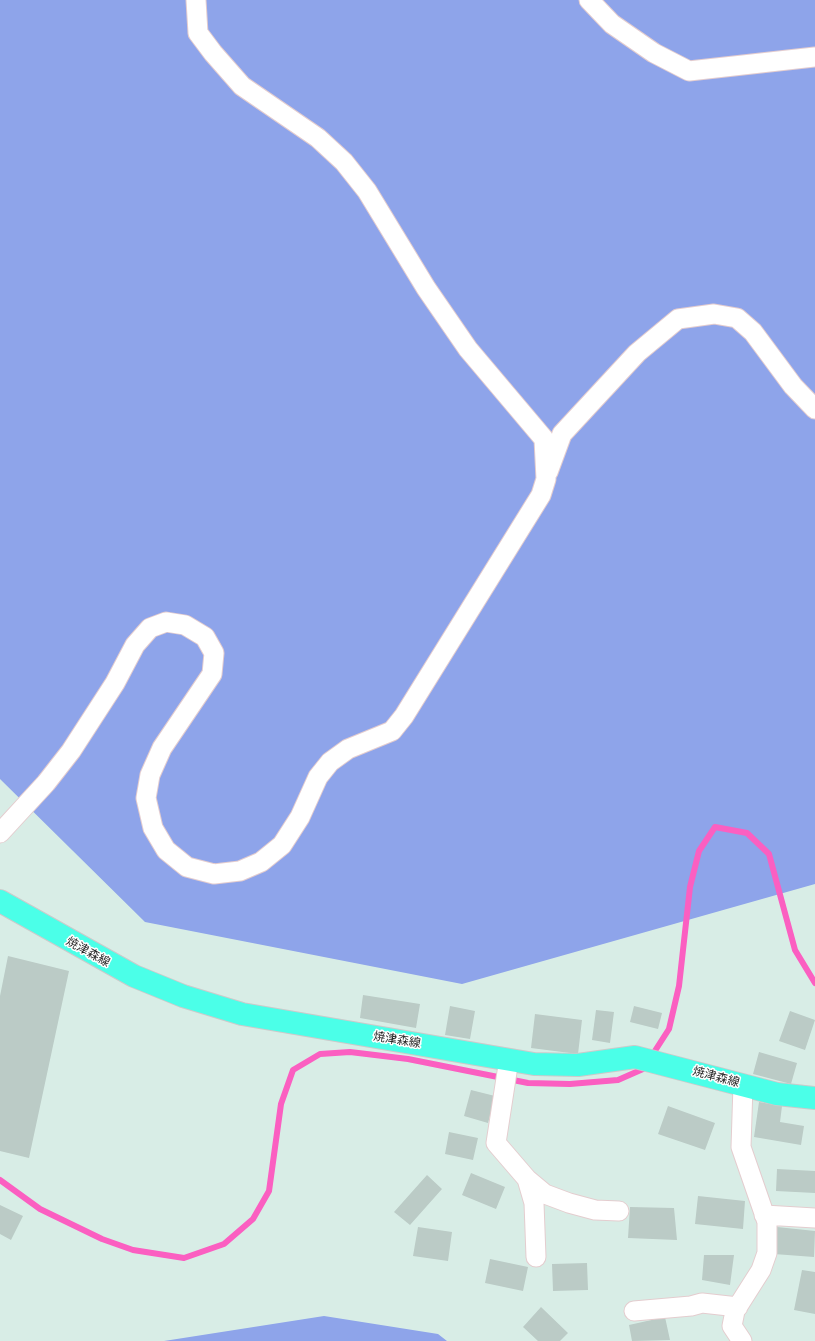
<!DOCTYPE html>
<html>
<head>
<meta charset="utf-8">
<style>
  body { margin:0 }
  canvas { display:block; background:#d8ede6 }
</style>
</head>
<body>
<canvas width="815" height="1341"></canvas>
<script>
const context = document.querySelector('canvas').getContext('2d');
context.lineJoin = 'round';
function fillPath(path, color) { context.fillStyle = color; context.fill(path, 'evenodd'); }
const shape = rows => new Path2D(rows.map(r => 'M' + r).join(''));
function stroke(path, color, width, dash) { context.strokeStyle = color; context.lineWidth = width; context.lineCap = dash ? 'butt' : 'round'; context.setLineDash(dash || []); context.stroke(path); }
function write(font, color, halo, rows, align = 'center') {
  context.font = font + ' Quicksand,"Noto Sans JP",sans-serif'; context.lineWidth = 3; context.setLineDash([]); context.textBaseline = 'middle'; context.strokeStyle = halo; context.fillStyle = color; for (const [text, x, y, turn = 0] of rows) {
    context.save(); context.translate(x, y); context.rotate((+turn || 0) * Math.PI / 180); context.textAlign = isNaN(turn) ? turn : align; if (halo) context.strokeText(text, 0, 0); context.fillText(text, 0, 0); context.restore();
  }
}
fillPath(shape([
  [0,0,815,0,815,884,462,984,145,922,0,779],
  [324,1316,438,1334,447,1341,164,1341]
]), '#8ea4ea');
stroke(shape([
  [651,1057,669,1029,679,986,690,887,699,851,715,827,747,833,769,854,795,950,815,983],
  [0,1180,40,1209,102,1239,133,1250,184,1258,224,1244,253,1219,269,1191,281,1104,293,1070,320,1054,350,1052,408,1059,528,1083,570,1084,618,1080,643,1069,646,1065]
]), '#fb5fc1', 6);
fillPath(shape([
  [8,956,69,971,29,1158,0,1151,0,996],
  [363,995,420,1004,416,1028,360,1018],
  [450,1006,475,1011,470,1039,445,1035],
  [634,1006,662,1013,658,1029,630,1022],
  [596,1010,614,1012,610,1043,592,1040],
  [790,1011,815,1020,805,1050,779,1041],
  [535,1014,582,1020,578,1054,531,1048],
  [759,1052,797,1063,791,1084,753,1074],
  [471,1090,495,1096,488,1123,464,1116],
  [759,1102,782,1106,780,1122,804,1126,801,1145,754,1137],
  [668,1106,715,1123,705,1150,658,1134],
  [449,1132,478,1138,473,1160,445,1154],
  [777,1169,815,1171,815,1193,776,1191],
  [471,1173,505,1187,496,1209,462,1195],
  [427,1175,442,1189,410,1225,394,1212],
  [698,1196,745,1201,743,1229,695,1224],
  [0,1205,23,1216,11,1240,0,1234],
  [630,1207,674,1208,677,1240,628,1238],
  [418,1227,452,1232,448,1261,413,1256],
  [777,1227,815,1231,814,1257,774,1254],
  [704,1255,734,1255,730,1285,702,1280],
  [490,1259,528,1267,523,1291,485,1283],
  [587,1263,588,1290,553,1291,552,1264],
  [802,1270,815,1272,815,1314,794,1310],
  [541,1307,568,1333,560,1341,538,1341,523,1327],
  [665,1317,670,1340,632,1341,629,1325]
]), '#bbcbc6');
const street = shape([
  [589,0,612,24,654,53,689,71,815,57],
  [548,472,562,434,637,353,678,319,714,314,737,318,753,332,793,386,815,409],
  [0,833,46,783,71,751,115,683,135,645,150,628,166,622,185,625,205,637,214,653,212,674,162,748,150,775,146,798,153,828,166,850,187,867,214,874,240,871,261,862,282,845,300,817,318,777,330,762,348,749,392,731,404,716,541,495,546,479,544,439,468,349,426,288,367,191,344,162,318,138,242,86,213,53,198,33,196,0],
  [509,1059,496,1143,527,1179,534,1203,536,1257],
  [527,1179,545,1194,569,1203,595,1210,619,1211],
  [764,1215,815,1218],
  [634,1311,691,1306,702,1303,738,1307],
  [742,1341,732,1326,735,1311,761,1270,767,1253,767,1222,741,1147,743,1085]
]);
const primary = shape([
  [0,901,134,976,183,996,242,1014,534,1064,578,1065,635,1057,777,1094,815,1098]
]);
stroke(street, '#e4cdcf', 21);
stroke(primary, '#cbcbcb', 24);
stroke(street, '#fff', 19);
stroke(primary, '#4bffe8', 22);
write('12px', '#282828', '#fff', [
  ["焼津森線",88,952,29],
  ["焼津森線",397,1040,9],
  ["焼津森線",716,1077,15]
]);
</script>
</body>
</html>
